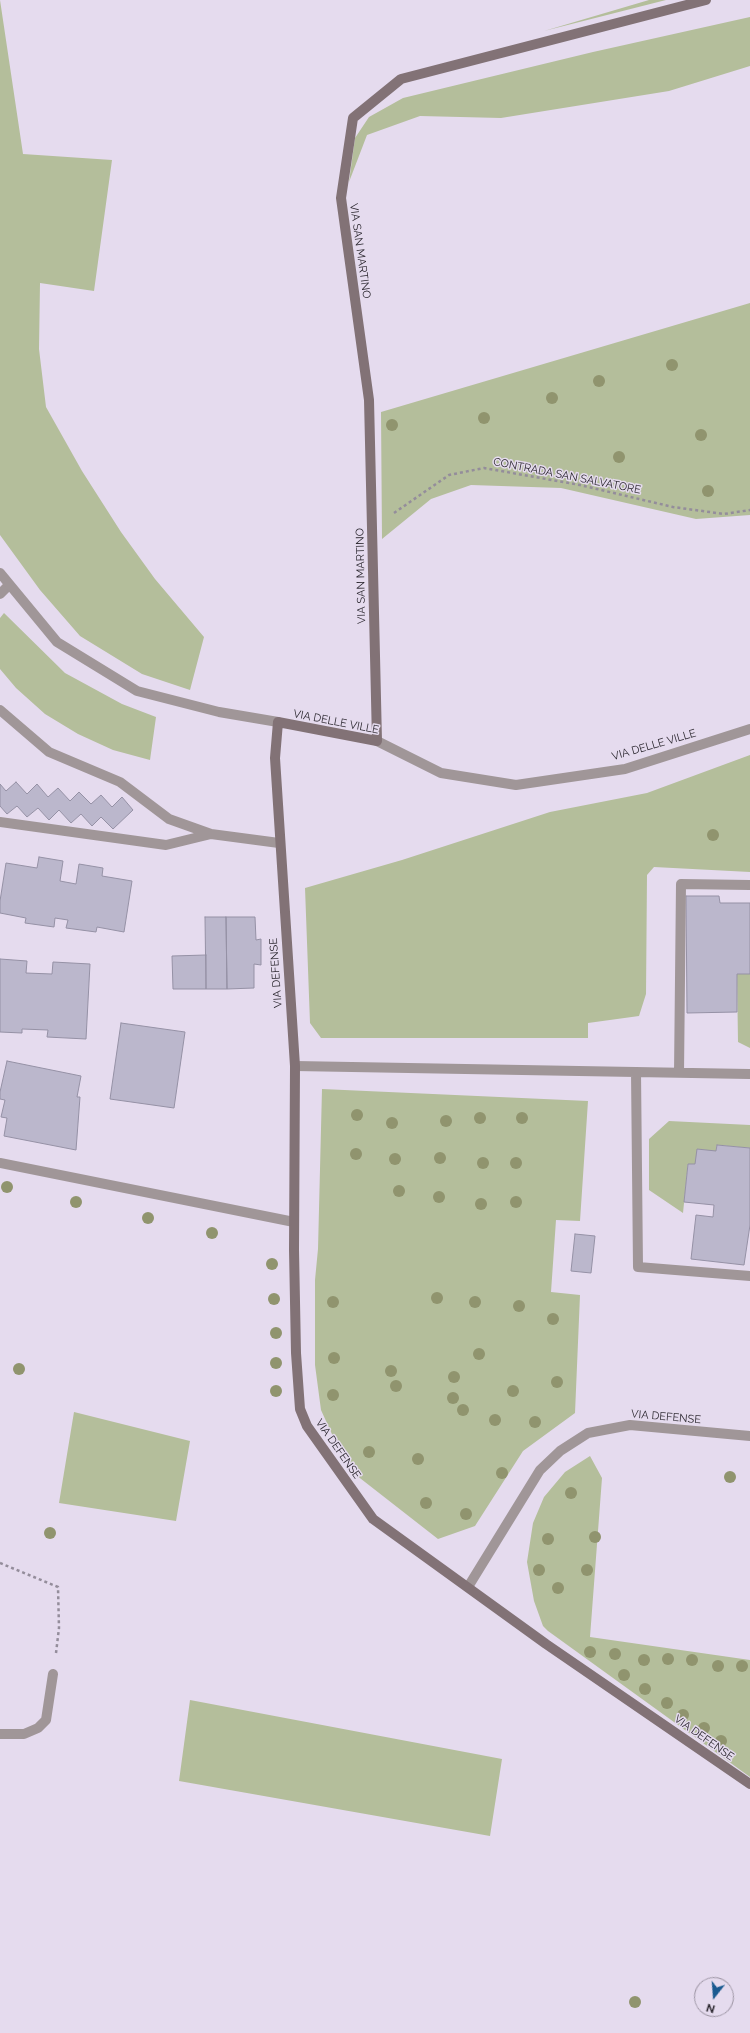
<!DOCTYPE html>
<html>
<head>
<meta charset="utf-8">
<style>
  body { margin:0 }
  #map { position:relative; width:750px; height:2033px; overflow:hidden; background:#e5dbee; font-family:Raleway,sans-serif }
  canvas { display:block }
  .north { position:absolute; left:694px; top:1977px; width:40px; height:40px; box-sizing:border-box; background:#e5dbee; border:1px solid #9b93a2; border-radius:50%; rotate:197deg; font-size:11px; font-weight:700; line-height:16px; text-align:center; color:#2b272f }
  .north::after { content:''; display:block; margin:auto; width:14px; height:18px; background:#1a5a90; clip-path:polygon(50% 0,100% 100%,50% 72%,0 100%) }
</style>
</head>
<body>
<div id="map">
<canvas width="750" height="2033"></canvas>
<div class="north">N</div>
</div>
<script>
const context = document.querySelector('canvas').getContext('2d');
context.lineJoin = 'round';
function fillPath(path, color) { context.fillStyle = color; context.fill(path, 'evenodd'); }
const shape = rows => new Path2D(rows.map(r => 'M' + r).join(''));
function stroke(path, color, width, dash) { context.strokeStyle = color; context.lineWidth = width; context.lineCap = dash ? 'butt' : 'round'; context.setLineDash(dash || []); context.stroke(path); }
function write(font, color, halo, rows, align = 'center') {
  context.font = font + ' Raleway,sans-serif'; context.lineWidth = 3; context.setLineDash([]); context.textBaseline = 'middle'; context.strokeStyle = halo; context.fillStyle = color; for (const [text, x, y, turn = 0] of rows) {
    context.save(); context.translate(x, y); context.rotate((+turn || 0) * Math.PI / 180); context.textAlign = isNaN(turn) ? turn : align; if (halo) context.strokeText(text, 0, 0); context.fillText(text, 0, 0); context.restore();
  }
}
fillPath(shape([
  [0,0,23,154,112,160,94,291,40,283,39,349,46,407,82,471,121,532,155,579,204,637,190,690,142,674,80,636,40,590,0,535],
  [649,0,666,0,544,31],
  [750,17,750,66,669,91,501,118,420,116,367,135,349,182,355,138,369,117,403,98,593,52],
  [750,303,750,515,696,519,561,488,471,485,431,499,382,539,381,412],
  [4,613,65,673,122,704,156,717,150,760,113,750,78,734,45,714,16,688,0,669,0,618],
  [750,755,750,872,654,867,647,875,646,994,639,1016,588,1023,588,1038,321,1038,310,1023,305,888,402,860,550,812,647,793],
  [737,974,750,974,750,1048,738,1042],
  [322,1089,588,1101,580,1221,556,1220,551,1292,580,1295,575,1413,523,1451,475,1526,438,1539,356,1475,336,1443,321,1410,315,1365,315,1280,318,1249],
  [669,1121,750,1125,750,1148,717,1145,716,1151,695,1164,688,1164,683,1213,649,1190,649,1139],
  [74,1412,190,1441,176,1521,59,1503],
  [590,1456,602,1478,590,1637,750,1660,750,1777,548,1631,543,1626,534,1601,527,1562,533,1523,544,1497,565,1472],
  [190,1700,502,1759,490,1836,179,1781]
]), '#b4be9b');
const building = shape([
  [16,782,27,794,37,784,48,797,58,788,70,801,79,792,91,804,101,795,112,807,122,797,133,810,113,829,101,817,92,826,81,814,71,823,59,810,49,820,38,808,27,817,17,806,7,814,0,806,0,784,6,791,16,782],
  [39,857,63,861,60,881,76,884,79,864,103,868,102,876,132,881,124,932,97,927,96,932,66,928,68,920,55,918,54,927,25,923,26,918,0,913,0,901,6,863,37,868,39,857],
  [686,896,719,896,720,903,750,903,750,974,737,974,737,1012,687,1013,686,896],
  [205,917,226,917,227,989,206,989,205,917],
  [226,917,255,917,256,940,261,939,261,965,254,964,254,988,227,989,226,917],
  [206,955,206,989,173,989,172,956,206,955],
  [0,959,27,961,26,973,52,974,53,962,90,964,86,1039,47,1037,48,1030,22,1029,22,1033,0,1032,0,959],
  [121,1023,185,1032,174,1108,110,1099,121,1023],
  [7,1061,81,1076,77,1097,80,1097,76,1150,4,1136,7,1118,1,1117,5,1100,0,1099,0,1092,7,1061],
  [717,1145,750,1148,750,1225,744,1265,691,1259,696,1215,713,1217,714,1205,684,1202,688,1164,695,1164,697,1149,716,1151,717,1145],
  [575,1234,595,1236,591,1273,571,1271,575,1234]
]);
fillPath(building, '#bbb7cc');
stroke(building, '#9591a5', 1);
stroke(shape([
  [394,513,449,475,484,468,580,485,673,507,724,514,750,510],
  [0,1563,58,1587,59,1628,56,1653]
]), '#948d9b', 2.5, [3, 3]);
stroke(shape([
  [0,594,9,585],
  [0,710,49,752,120,782,169,819,211,834,279,843],
  [0,822,166,845,211,834],
  [295,1066,749,1074],
  [636,1072,638,1267,750,1276],
  [679,1073,681,884,750,885],
  [0,1163,294,1222],
  [0,1734,24,1734,38,1728,46,1720,53,1674]
]), '#a09698', 10);
stroke(shape([
  [0,573,57,642,137,691,219,712,278,722],
  [377,741,441,773,516,785,625,769,750,729],
  [468,1587,540,1470,560,1451,588,1433,630,1425,750,1436]
]), '#a09698', 10);
stroke(shape([
  [706,0,401,79,353,118,341,198,369,400,377,741,278,722,275,758,295,1066,294,1250,296,1353,300,1409,307,1426,373,1519,546,1644,750,1784]
]), '#827276', 10);
context.fillStyle = '#90946e';
for (const [x, y] of [
  [672,365],
  [599,381],
  [552,398],
  [484,418],
  [392,425],
  [701,435],
  [619,457],
  [708,491],
  [713,835],
  [357,1115],
  [480,1118],
  [522,1118],
  [446,1121],
  [392,1123],
  [356,1154],
  [440,1158],
  [395,1159],
  [483,1163],
  [516,1163],
  [7,1187],
  [399,1191],
  [439,1197],
  [76,1202],
  [516,1202],
  [481,1204],
  [148,1218],
  [212,1233],
  [272,1264],
  [437,1298],
  [274,1299],
  [333,1302],
  [475,1302],
  [519,1306],
  [553,1319],
  [276,1333],
  [479,1354],
  [334,1358],
  [276,1363],
  [19,1369],
  [391,1371],
  [454,1377],
  [557,1382],
  [396,1386],
  [276,1391],
  [513,1391],
  [333,1395],
  [453,1398],
  [463,1410],
  [495,1420],
  [535,1422],
  [369,1452],
  [418,1459],
  [502,1473],
  [730,1477],
  [571,1493],
  [426,1503],
  [466,1514],
  [50,1533],
  [595,1537],
  [548,1539],
  [539,1570],
  [587,1570],
  [558,1588],
  [590,1652],
  [615,1654],
  [668,1659],
  [644,1660],
  [692,1660],
  [718,1666],
  [742,1666],
  [624,1675],
  [645,1689],
  [667,1703],
  [683,1715],
  [704,1728],
  [721,1741],
  [635,2002]
]) { context.beginPath(); context.arc(x, y, 6, 0, 2 * Math.PI); context.fill(); }
write('11px', '#2b272f', '#e5dbee', [
  ["VIA SAN MARTINO",360,251,82],
  ["CONTRADA SAN SALVATORE",567,476,11],
  ["VIA SAN MARTINO",361,576,-91],
  ["VIA DELLE VILLE",336,722,11],
  ["VIA DELLE VILLE",654,745,-16],
  ["VIA DEFENSE",276,973,-94],
  ["VIA DEFENSE",666,1417,5],
  ["VIA DEFENSE",338,1449,55],
  ["VIA DEFENSE",704,1738,35]
]);
</script>
</body>
</html>
